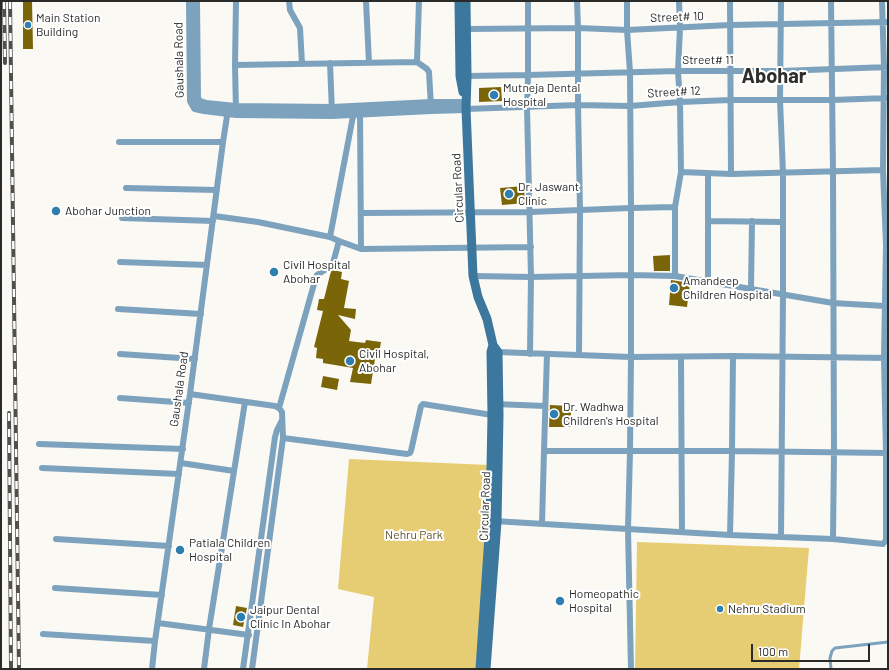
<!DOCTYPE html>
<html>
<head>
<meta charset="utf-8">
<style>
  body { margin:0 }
  #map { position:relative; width:889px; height:670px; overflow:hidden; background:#fbf9f4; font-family:Barlow,sans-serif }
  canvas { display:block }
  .frame { position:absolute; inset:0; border:2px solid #2a2a28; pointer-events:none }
  .scale { position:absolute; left:751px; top:644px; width:119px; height:18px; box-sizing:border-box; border:2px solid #2a2a28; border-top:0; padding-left:5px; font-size:12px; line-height:14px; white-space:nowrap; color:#2a2a28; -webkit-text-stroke:3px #fff; paint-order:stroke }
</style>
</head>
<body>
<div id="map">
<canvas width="889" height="670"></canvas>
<div class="frame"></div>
<div class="scale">100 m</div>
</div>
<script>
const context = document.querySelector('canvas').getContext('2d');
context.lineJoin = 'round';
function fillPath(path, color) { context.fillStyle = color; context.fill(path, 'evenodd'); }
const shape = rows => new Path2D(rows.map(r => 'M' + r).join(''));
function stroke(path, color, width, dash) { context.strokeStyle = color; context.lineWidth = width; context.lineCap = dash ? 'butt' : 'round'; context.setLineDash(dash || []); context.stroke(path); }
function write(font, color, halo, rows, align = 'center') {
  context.font = font + ' Barlow,sans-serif'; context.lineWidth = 4; context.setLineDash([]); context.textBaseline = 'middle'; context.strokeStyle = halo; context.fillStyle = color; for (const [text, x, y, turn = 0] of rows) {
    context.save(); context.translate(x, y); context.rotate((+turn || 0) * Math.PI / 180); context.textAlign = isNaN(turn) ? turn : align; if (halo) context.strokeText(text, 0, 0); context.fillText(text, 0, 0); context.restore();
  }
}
fillPath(shape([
  [349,459,489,465,477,669,367,669,374,597,338,589],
  [637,542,809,548,799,669,635,669]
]), '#e6cc73');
fillPath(shape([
  [23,1,32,1,33,49,23,49],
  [501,87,502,101,479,102,479,88],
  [524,186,525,203,502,205,500,188],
  [670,255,670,271,654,271,653,256],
  [333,270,342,272,341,279,349,281,344,308,356,309,355,319,338,315,351,330,349,341,365,343,366,340,381,342,378,359,375,359,371,384,350,382,353,368,323,363,323,359,316,358,317,348,314,347,323,311,317,310,319,299,324,299,331,271],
  [671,280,690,283,687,307,669,305],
  [323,376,339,379,337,390,321,387],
  [550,405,571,406,571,427,549,427],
  [236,606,247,608,243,627,233,625]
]), '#7b6509');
stroke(shape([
  [831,669,830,658,832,651,835,648,888,642]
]), '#7ca2bd', 3);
stroke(shape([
  [236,1,235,65,236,111],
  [289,1,290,10,300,28,302,64],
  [366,1,369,63],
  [528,1,528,75,527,107,531,277,530,354],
  [577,1,578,28,578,105,580,210,579,355],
  [627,1,627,30,630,72,631,208,631,357,630,451,628,529,730,535,833,539,883,544,886,540,886,453,884,358,886,245,883,170,884,67,882,1],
  [679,1,680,28,678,71,680,102,681,172],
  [730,1,731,174],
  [781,1,780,100,783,173,783,295,781,537],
  [831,1,833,172,834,452,833,539],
  [467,29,578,28,627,30,730,25,888,22],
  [417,62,427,69,429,72,431,107],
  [330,63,332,112],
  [235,65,417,62,419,1],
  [467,76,528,75,678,71,781,71,888,67],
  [466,109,578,105,630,106,680,102,730,100,832,100,888,98],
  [360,111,361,249],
  [119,142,223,142],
  [708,173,708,282],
  [126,188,217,190],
  [361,213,530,212,631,208,675,207],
  [214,216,258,222,330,237,339,241,361,249,531,247],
  [122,218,213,221],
  [708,221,782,222],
  [330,237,354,111],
  [120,262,207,265],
  [473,276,531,277,631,275,675,276,833,303,885,306],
  [675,276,675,207,681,172,731,174,883,170],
  [751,289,752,221],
  [118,309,201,314],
  [498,352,631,357,733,356,888,358],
  [120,354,195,359],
  [547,354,544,451,732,451,888,453],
  [681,357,682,532],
  [190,394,275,406,279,408,282,412,283,438,252,669],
  [120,398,189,403],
  [495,404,545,406],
  [279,408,316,277,317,275,331,266,333,263,339,241],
  [283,438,407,454,410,453,411,451,421,406,423,404,492,415],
  [39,444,183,449],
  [181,463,234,471],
  [42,468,179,474],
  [494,521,628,529,631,669],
  [542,524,544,451],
  [730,535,732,451,733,356],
  [56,539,169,546],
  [55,588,162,595],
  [158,623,249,635],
  [43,634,155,641],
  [152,669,155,641,190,394,223,142,228,110],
  [204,669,209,629,245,402],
  [243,669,275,437,277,430,282,420]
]), '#7ca2bd', 6);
stroke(shape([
  [190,1,191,101,195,108,204,110,236,114,332,115,431,110,466,109],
  [196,1,197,99,200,102,206,104,236,107,332,108,431,103,466,103]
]), '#7ca2bd', 8);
stroke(shape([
  [459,1,460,76,463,92],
  [466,1,467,76,466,109,473,276,478,297,487,319,493,345,498,352,499,415,497,522,486,669],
  [480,669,490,521,492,415,491,352,493,345]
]), '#3c779e', 9);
const rail = shape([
  [4,1,5,63],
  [10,1,19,669],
  [9,413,11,669]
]);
stroke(rail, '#4f4f4c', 4);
stroke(rail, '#fff', 2.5, [8]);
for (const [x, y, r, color] of [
  [28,25,4,"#2e7eb0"],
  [494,95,5,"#2e7eb0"],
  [509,194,5,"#2e7eb0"],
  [56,211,5,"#2e7eb0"],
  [274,272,5,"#2e7eb0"],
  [674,288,5,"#2e7eb0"],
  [350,361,5,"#2e7eb0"],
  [554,414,5,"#2e7eb0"],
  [180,550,5,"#2e7eb0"],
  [560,601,5,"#2e7eb0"],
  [720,609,4,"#2e7eb0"],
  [241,617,5,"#2e7eb0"]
]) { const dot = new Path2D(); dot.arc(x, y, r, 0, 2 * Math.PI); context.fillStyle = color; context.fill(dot); stroke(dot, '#fff', 1.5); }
write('12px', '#2a2a28', '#fff', [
  ["Street# 10",677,17,-2],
  ["Gaushala Road",179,60,-91],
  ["Street# 11",708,60],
  ["Street# 12",674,92,-3],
  ["Circular Road",458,188,-93],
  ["Gaushala Road",179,389,-82],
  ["Circular Road",485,506,-88]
]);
write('12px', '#2a2a28', '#fff', [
  ["Main Station",36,18],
  ["Building",36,32],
  ["Mutneja Dental",503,88],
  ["Hospital",503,102],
  ["Dr. Jaswant",518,187],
  ["Clinic",518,201],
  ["Abohar Junction",65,211],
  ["Civil Hospital",283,265],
  ["Abohar",283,279],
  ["Amandeep",683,281],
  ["Children Hospital",683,295],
  ["Civil Hospital,",359,354],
  ["Abohar",359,368],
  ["Dr. Wadhwa",563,407],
  ["Children's Hospital",563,421],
  ["Patiala Children",189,543],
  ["Hospital",189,557],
  ["Homeopathic",569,594],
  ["Hospital",569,608],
  ["Nehru Stadium",728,609],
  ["Jaipur Dental",250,610],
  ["Clinic In Abohar",250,624]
], 'left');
write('12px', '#61542a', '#fff', [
  ["Nehru Park",414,535]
]);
write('bold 20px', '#2f2e2a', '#fff', [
  ["Abohar",774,76]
]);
</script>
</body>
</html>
